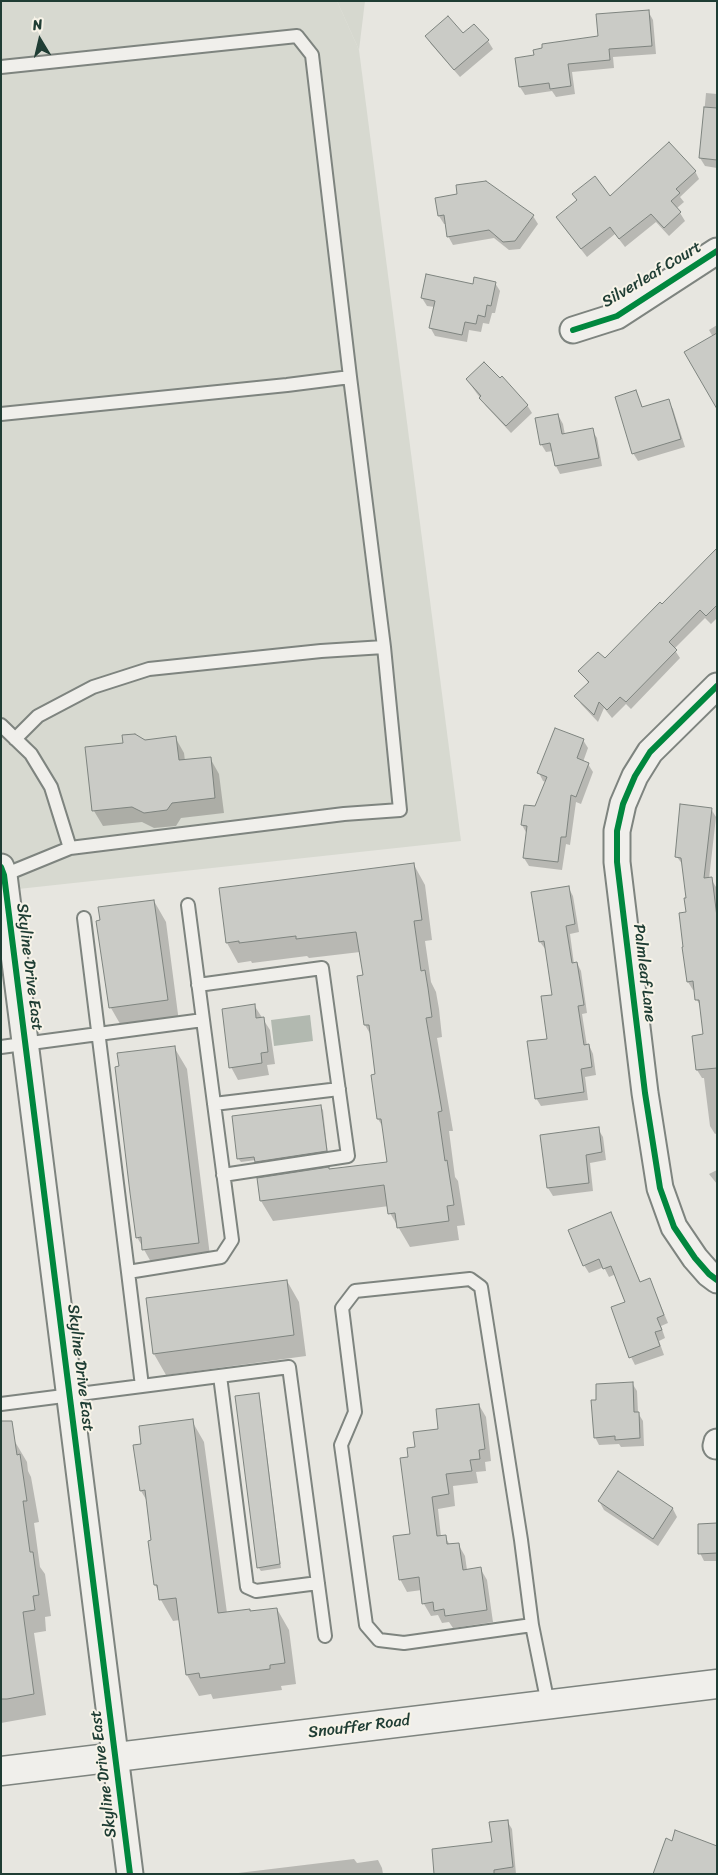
<!DOCTYPE html>
<html>
<head>
<meta charset="utf-8">
<style>
  body { margin:0 }
  #map { position:relative; width:718px; height:1875px; overflow:hidden; background:#e7e6e0; font-family:Sriracha,sans-serif }
  canvas { display:block }
  .frame { position:absolute; inset:0; border:2px solid #1f3d34; pointer-events:none }
  .north { position:absolute; left:15px; top:15px; width:50px; height:50px; -webkit-text-stroke:4px #f7f3e8; paint-order:stroke; rotate:351deg; font-size:14px; font-weight:700; line-height:20px; text-align:center; color:#1f3d34 }
  .north::after { content:''; display:block; margin:auto; width:18px; height:22px; background:#1f3d34; clip-path:polygon(50% 0,100% 100%,50% 72%,0 100%) }
</style>
</head>
<body>
<div id="map">
<canvas width="718" height="1875"></canvas>
<div class="frame"></div>
<div class="north">N</div>
</div>
<script>
const context = document.querySelector('canvas').getContext('2d');
context.lineJoin = 'round';
function fillPath(path, color) { context.fillStyle = color; context.fill(path, 'evenodd'); }
const shape = rows => new Path2D(rows.map(r => 'M' + r).join(''));
function stroke(path, color, width, dash) { context.strokeStyle = color; context.lineWidth = width; context.lineCap = dash ? 'butt' : 'round'; context.setLineDash(dash || []); context.stroke(path); }
function write(font, color, halo, rows, align = 'center') {
  context.font = font + ' Sriracha,sans-serif'; context.lineWidth = 4; context.setLineDash([]); context.textBaseline = 'middle'; context.strokeStyle = halo; context.fillStyle = color; for (const [text, x, y, turn = 0] of rows) {
    context.save(); context.translate(x, y); context.rotate((+turn || 0) * Math.PI / 180); context.textAlign = isNaN(turn) ? turn : align; if (halo) context.strokeText(text, 0, 0); context.fillText(text, 0, 0); context.restore();
  }
}
fillPath(shape([
  [1,1,337,1,359,50,461,841,9,890,1,853]
]), '#d7d9d0');
fillPath(shape([
  [337,1,365,1,359,50]
]), '#d6d8cf');
fillPath(shape([
  [310,1015,313,1041,274,1046,271,1020]
]), '#b2b9b0');
fillPath(shape([
  [648,11,653,20,656,54,613,57,614,68,572,72,575,94,556,97,552,91,525,95,520,87,536,56,599,37],
  [426,36,488,41,493,49,460,77,431,44],
  [706,93,717,94,717,168,705,166,700,158],
  [695,171,699,179,680,197,684,202,677,208,685,221,669,236,656,222,625,247,615,234,587,257,562,225,577,201,573,194,610,197],
  [436,199,533,216,538,224,520,249,509,250,494,238,453,245,448,236,446,224,444,224,439,216],
  [495,283,500,291,495,313,492,313,489,324,483,323,481,332,469,330,467,342,435,336,430,327,435,307,427,306,422,298,474,286],
  [717,325,717,400,713,337,709,330],
  [467,380,500,380,527,405,532,413,511,433,486,406],
  [636,391,643,408,668,401,673,409,685,447,638,461,633,453],
  [558,415,563,424,565,435,592,430,597,438,602,466,560,474,556,466,553,451,546,452,541,444],
  [717,552,717,618,711,624,705,618,674,649,680,658,631,709,626,704,612,718,604,708,598,722,581,704,576,696,589,684,580,671,605,660],
  [175,737,184,753,185,761,210,758,219,774,224,813,181,818,176,826,154,828,142,822,103,826,94,811,144,741],
  [583,740,588,748,583,762,588,764,593,772,581,804,576,802,570,845,566,844,562,870,529,866,524,858,527,834,522,825,536,808,546,782,543,781,539,773],
  [711,809,716,817,709,879,711,879,716,887,717,896,717,1133,715,1134,710,1126,704,1078,702,1078,697,1070,693,1037,705,1036,701,1007,697,1000,695,990,693,990,688,982,683,948,687,899,683,865,677,857],
  [414,865,425,885,432,940,425,941,431,982,436,992,439,1009,442,1037,437,1038,453,1131,449,1131,455,1177,458,1181,465,1225,457,1226,459,1240,410,1247,390,1213,389,1206,273,1221,261,1201,259,1179,388,1163,384,1129,378,1119,377,1075,372,1037,365,1025,364,976,360,952,309,958,307,956,252,963,251,961,238,963,227,943],
  [568,887,573,896,579,932,570,934,574,964,577,963,581,971,587,1013,582,1014,587,1046,589,1045,593,1054,596,1075,585,1077,588,1100,541,1106,536,1098,549,1040,553,996,546,950,540,942],
  [154,901,166,922,179,1022,123,1029,111,1008],
  [254,1005,270,1030,275,1064,267,1065,269,1075,238,1080,231,1067],
  [174,1047,187,1069,211,1264,156,1271,137,1237],
  [320,1106,323,1110,328,1155,258,1165,256,1160,241,1162,238,1158],
  [598,1129,603,1137,606,1160,590,1163,593,1191,553,1196,548,1188],
  [717,1170,717,1184,709,1174],
  [611,1214,641,1283,650,1280,668,1323,661,1326,665,1338,659,1341,664,1355,635,1365,631,1357,626,1303,616,1274,609,1277,604,1267,589,1273,584,1265],
  [287,1281,299,1302,306,1356,166,1375,154,1354],
  [632,1383,637,1391,638,1413,643,1421,644,1446,621,1447,619,1444,599,1445,595,1437,598,1401],
  [258,1395,260,1398,281,1568,261,1571,258,1567],
  [479,1405,486,1417,491,1461,485,1462,486,1471,476,1472,478,1483,453,1486,455,1506,438,1509,441,1537,445,1537,450,1545,458,1544,465,1556,467,1570,480,1568,487,1580,493,1622,453,1628,449,1622,442,1623,438,1615,431,1616,424,1604,422,1590,407,1592,400,1579,411,1535,409,1458,416,1448],
  [192,1421,204,1442,227,1613,251,1612,277,1609,289,1630,296,1684,281,1686,282,1690,213,1699,211,1694,199,1696,187,1675,180,1620,173,1621,161,1600,160,1593,155,1585,152,1542,147,1501,141,1491,143,1445],
  [14,1440,27,1462,28,1471,31,1477,39,1522,34,1523,40,1567,45,1574,51,1616,45,1617,46,1631,34,1633,46,1715,1,1723,1,1442],
  [619,1473,673,1509,677,1517,658,1546,604,1510,599,1501],
  [717,1524,717,1561,704,1561,700,1553],
  [507,1821,512,1829,516,1874,436,1874,493,1843],
  [354,1859,357,1863,378,1860,382,1868,383,1874,230,1874]
]), '#0003');
const building = shape([
  [649,10,652,46,609,49,610,60,568,64,571,86,550,89,549,83,519,87,515,58,534,55,533,50,542,48,542,44,598,36,596,14,649,10],
  [448,16,463,33,474,24,489,40,454,70,425,36,448,16],
  [704,107,717,108,717,160,699,158,704,107],
  [669,142,696,171,676,189,680,193,671,201,681,212,664,228,651,214,619,239,610,227,581,249,556,217,577,200,572,194,595,176,610,196,669,142],
  [486,181,534,215,515,241,503,242,489,230,447,237,444,215,438,216,435,198,457,194,456,185,486,181],
  [426,274,473,284,474,277,496,282,491,306,487,305,485,317,478,315,476,324,465,322,462,335,429,328,435,301,421,298,426,274],
  [717,333,717,409,684,352,717,333],
  [484,362,500,378,502,376,528,405,506,426,479,398,481,396,466,379,484,362],
  [636,390,642,407,669,399,681,439,632,454,615,397,636,390],
  [558,414,562,434,593,428,599,458,555,466,550,443,540,445,535,418,558,414],
  [717,548,717,605,706,616,700,610,669,642,677,650,626,702,620,697,607,710,599,702,594,715,574,696,589,682,578,671,598,652,605,658,660,602,662,604,717,548],
  [555,728,584,739,577,758,589,763,576,797,571,795,566,837,561,837,558,862,523,858,527,826,521,825,524,805,535,806,547,777,537,773,555,728],
  [135,734,145,740,176,736,179,760,211,757,215,798,172,803,167,810,144,813,132,807,92,811,85,747,123,743,122,735,135,734],
  [680,804,712,808,704,878,712,877,717,917,717,1068,696,1070,692,1036,703,1034,699,1000,695,1000,693,981,687,982,682,947,683,947,679,913,686,912,684,898,686,898,681,858,675,857,680,804],
  [414,863,422,920,414,921,421,971,425,970,428,988,432,1017,426,1018,442,1111,438,1112,445,1161,447,1160,454,1205,447,1206,449,1221,397,1228,395,1213,388,1214,384,1185,260,1201,257,1178,329,1167,329,1169,387,1162,381,1119,377,1119,371,1075,375,1074,369,1025,364,1025,357,976,363,975,356,932,296,939,296,936,239,943,239,941,226,943,219,888,414,863],
  [569,886,575,924,566,926,572,963,577,962,584,1005,578,1006,584,1045,589,1044,592,1067,581,1069,584,1092,535,1099,527,1041,547,1039,541,996,552,995,544,941,539,942,531,892,569,886],
  [154,900,168,1000,109,1008,96,921,100,920,98,907,154,900],
  [255,1004,256,1018,264,1017,268,1052,261,1053,262,1063,229,1068,222,1009,255,1004],
  [175,1046,199,1243,142,1250,141,1237,136,1238,130,1193,115,1067,119,1066,117,1053,175,1046],
  [321,1105,327,1151,255,1162,254,1157,237,1159,232,1116,321,1105],
  [599,1127,602,1152,586,1155,589,1183,547,1188,540,1135,599,1127],
  [611,1212,640,1282,650,1278,664,1315,657,1318,662,1330,655,1332,660,1346,629,1358,611,1307,625,1302,611,1266,603,1269,599,1259,583,1266,568,1230,611,1212],
  [287,1280,294,1335,153,1354,146,1298,287,1280],
  [633,1382,634,1412,639,1412,640,1438,615,1440,615,1436,594,1438,591,1400,596,1400,596,1384,633,1382],
  [259,1393,280,1564,257,1568,235,1396,259,1393],
  [479,1404,485,1449,479,1450,480,1459,470,1460,472,1471,446,1474,449,1494,432,1497,437,1536,446,1535,447,1544,459,1543,463,1570,481,1567,487,1610,445,1616,444,1609,434,1611,433,1602,422,1604,419,1577,399,1580,393,1536,410,1534,400,1458,408,1457,407,1448,415,1447,413,1432,438,1429,436,1409,479,1404],
  [193,1419,218,1613,250,1609,250,1611,277,1608,285,1663,270,1665,270,1669,200,1678,199,1673,186,1675,176,1598,159,1600,157,1585,154,1585,148,1541,151,1540,145,1490,140,1491,133,1445,141,1444,139,1426,193,1419],
  [1,1421,12,1421,17,1455,20,1454,27,1501,23,1501,30,1552,33,1552,39,1595,33,1596,35,1610,23,1612,34,1694,7,1699,1,1699,1,1421],
  [618,1471,673,1508,653,1539,598,1501,618,1471],
  [717,1523,717,1553,698,1554,698,1524,717,1523],
  [508,1820,513,1867,494,1870,494,1874,434,1874,432,1849,492,1842,489,1822,508,1820],
  [675,1830,717,1846,717,1874,653,1874,666,1838,672,1841,675,1830]
]);
fillPath(building, '#cacbc6');
stroke(building, '#7e847f', 1);
const lane = shape([
  [1,67,297,36,312,55,350,377,384,647,400,810,344,814,70,848,4,875],
  [1,414,287,385,350,377],
  [1,725,31,754,51,787,70,848],
  [15,739,38,716,93,687,149,669,321,651,384,647],
  [84,918,128,1272,221,1257,232,1240,203,1020],
  [198,985,322,968,348,1156,223,1175],
  [1,1047,203,1020,188,905],
  [214,1104,339,1089],
  [220,1376,247,1587,256,1591,318,1583],
  [142,1386,289,1367,325,1636],
  [1,1404,142,1386,128,1272],
  [532,1625,404,1643,379,1640,366,1625,341,1445,355,1412,342,1308,355,1291,470,1279,481,1287,521,1540,532,1625,548,1704]
]);
const street = shape([
  [573,330,617,316,717,251],
  [717,686,650,752,635,776,623,804,617,831,617,862,645,1093,660,1188,674,1227,695,1258,709,1274,717,1280],
  [1,867,4,875,130,1874],
  [716,1446,717,1442]
]);
const secondary = shape([
  [1,1771,717,1684]
]);
stroke(lane, '#7e847f', 16);
stroke(street, '#7e847f', 29);
stroke(secondary, '#7e847f', 31);
stroke(lane, '#f0efeb', 12);
stroke(street, '#f0efeb', 25);
stroke(secondary, '#f0efeb', 28);
stroke(shape([
  [573,330,617,316,717,251],
  [717,686,650,752,635,776,623,804,617,831,617,862,645,1093,660,1188,674,1227,695,1258,709,1274,717,1280],
  [1,867,4,875,130,1874]
]), '#00873e', 6);
write('16px', '#1f3d34', '#f7f3e8', [
  ["Silverleaf Court",652,275,-31],
  ["Skyline Drive East",29,967,83],
  ["Palmleaf Lane",644,973,83],
  ["Skyline Drive East",80,1368,83],
  ["Snouffer Road",359,1727,-7],
  ["Skyline Drive East",104,1774,-97]
]);
</script>
</body>
</html>
